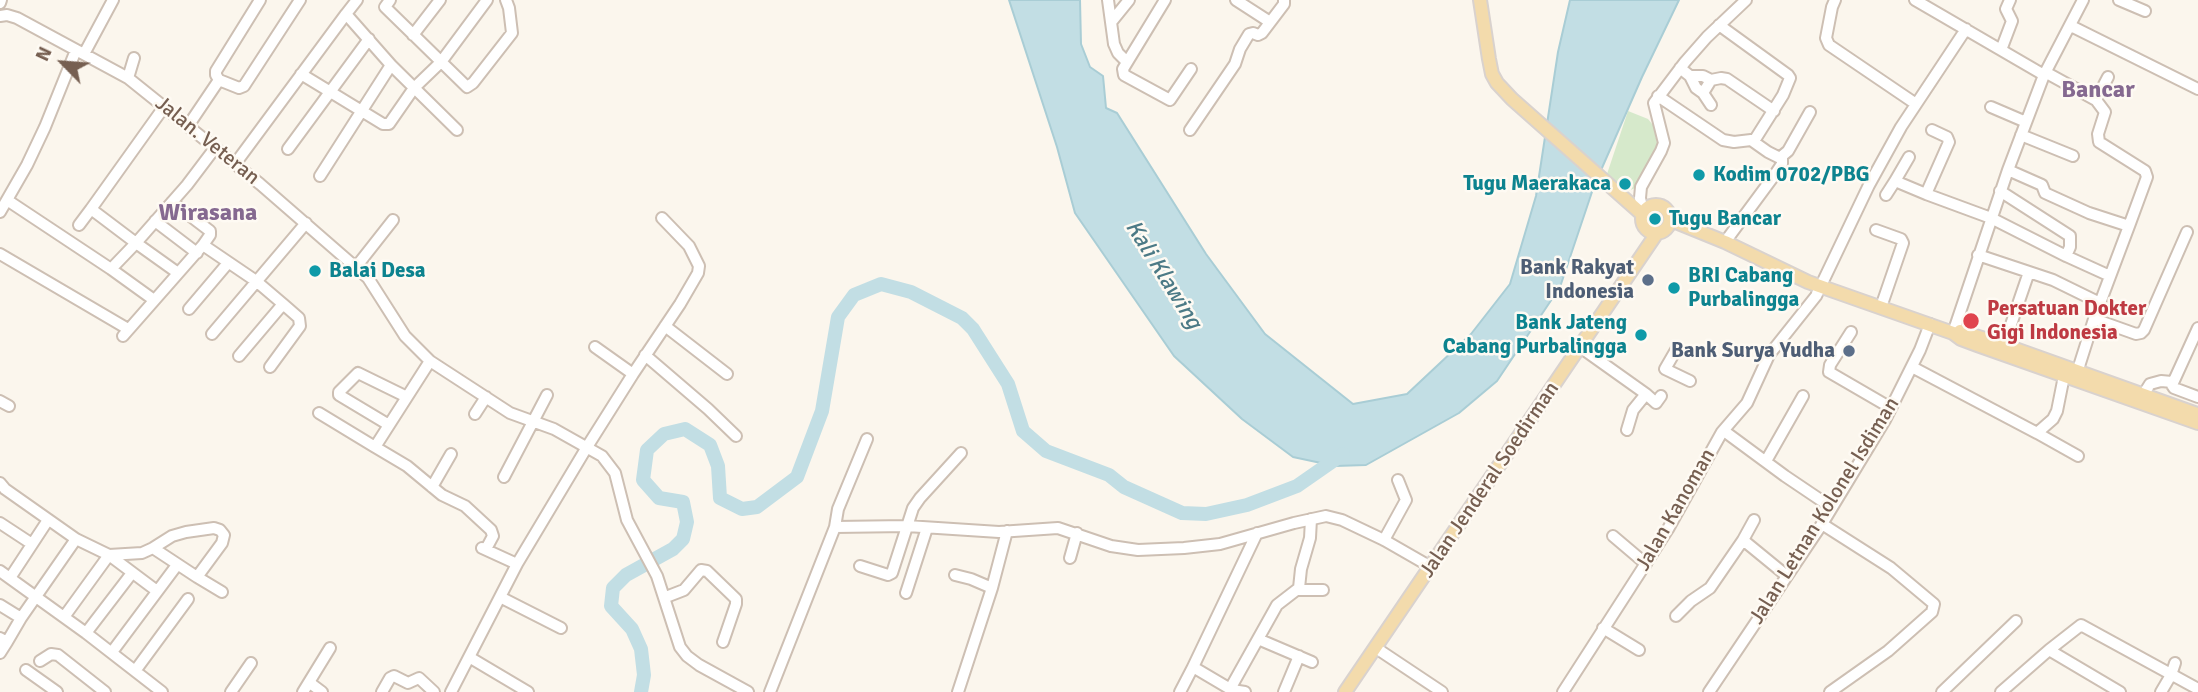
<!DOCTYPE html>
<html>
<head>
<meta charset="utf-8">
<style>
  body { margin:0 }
  #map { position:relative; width:2198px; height:692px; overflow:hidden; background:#fbf6ed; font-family:Signika,sans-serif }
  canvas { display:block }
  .north { position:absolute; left:28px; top:28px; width:70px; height:70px; -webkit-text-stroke:5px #fefaf3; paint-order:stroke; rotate:295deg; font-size:19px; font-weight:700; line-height:28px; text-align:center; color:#765f51 }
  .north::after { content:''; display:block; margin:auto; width:24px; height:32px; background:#765f51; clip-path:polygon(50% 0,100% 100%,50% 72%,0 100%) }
</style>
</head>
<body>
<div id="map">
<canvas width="2198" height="692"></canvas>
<div class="north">N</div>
</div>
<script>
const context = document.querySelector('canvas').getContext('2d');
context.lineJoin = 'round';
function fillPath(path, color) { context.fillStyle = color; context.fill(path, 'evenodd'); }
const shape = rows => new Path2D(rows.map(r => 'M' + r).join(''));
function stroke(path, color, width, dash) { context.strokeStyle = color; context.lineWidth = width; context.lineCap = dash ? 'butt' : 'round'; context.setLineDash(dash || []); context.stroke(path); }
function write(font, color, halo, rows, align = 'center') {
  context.font = font + ' Signika,sans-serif'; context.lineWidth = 5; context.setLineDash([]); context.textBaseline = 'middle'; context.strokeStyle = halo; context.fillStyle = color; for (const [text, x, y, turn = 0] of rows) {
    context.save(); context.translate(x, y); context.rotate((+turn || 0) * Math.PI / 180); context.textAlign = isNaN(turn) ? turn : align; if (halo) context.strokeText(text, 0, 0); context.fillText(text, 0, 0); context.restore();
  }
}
fillPath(shape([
  [1628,111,1648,119,1653,125,1658,147,1635,188,1626,192,1606,177]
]), '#d6e9cb');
const water = shape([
  [1009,0,1080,0,1081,44,1090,67,1103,76,1106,108,1117,113,1206,254,1265,334,1353,404,1407,394,1471,334,1510,284,1536,196,1558,52,1570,0,1679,0,1642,77,1594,186,1560,287,1497,381,1459,413,1366,465,1335,466,1293,457,1242,419,1174,356,1075,213,1057,147,1009,0]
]);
fillPath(water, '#c2dee4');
stroke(water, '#a9cdd5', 2);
stroke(shape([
  [641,692,644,675,641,649,632,629,611,606,613,588,626,575,673,549,683,539,687,522,683,502,659,498,643,480,647,450,664,434,685,429,710,445,718,466,720,498,742,509,757,507,797,477,822,411,838,317,854,295,881,284,911,292,962,318,973,329,1008,384,1023,431,1046,451,1109,475,1124,487,1182,513,1206,514,1247,505,1297,486,1343,454]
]), '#c2dee4', 14);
const minor = shape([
  [390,0,385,7,467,87,473,83,512,33,509,8,506,0],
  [1108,0,1114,44,1118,53,1127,62],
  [1165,0,1123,69,1124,75,1170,100,1191,69],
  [1236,0,1270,22],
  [1835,0,1832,7,1826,38,1829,45,1916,104],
  [1915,0,2044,75,2008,170,1953,333],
  [2119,0,2145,11],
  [0,3,1,0],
  [346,14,357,0],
  [0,16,7,15,17,18,128,78,260,184,368,278,405,336,430,361,510,413,554,429,602,456,615,473,627,520,657,576,680,647,687,656,699,665,748,692],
  [1112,21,1129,0],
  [1719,25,1788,75,1790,78,1783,95,1754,141],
  [2071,26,2198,89],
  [413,35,440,0],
  [2001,50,2012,21,2006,9,2010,0],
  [84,54,113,0],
  [391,65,457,130],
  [1680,68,1690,76,1696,88,1703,93,1711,80,1703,76,1690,76],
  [2045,72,2096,100,2105,112,2098,134,2099,142,2145,171,2147,177,2129,226],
  [301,74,383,124,389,124,414,88,441,62,487,0],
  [2044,75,2083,0],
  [128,78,134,58],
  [219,80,239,88,244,86,300,0],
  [1711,80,1721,78,1727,79,1774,111],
  [1703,93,1711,105],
  [1658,96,1723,140,1734,142,1751,140,1768,152,1778,157,1782,156,1788,151,1810,112],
  [2096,100,2108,77],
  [1991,107,2026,122],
  [188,126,219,80,216,75,216,71,260,0],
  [1190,130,1235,64,1240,49,1249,34,1253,33,1258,35,1262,33,1284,4,1284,0],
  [2021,135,2073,156],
  [288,149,369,39],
  [235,164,346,14,391,65,320,176],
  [2008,170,2042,185,2045,193,2089,213,2129,226,2094,319,2075,379],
  [1895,181,1909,157],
  [2000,191,2070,236,2070,247,2066,256],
  [1926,194,1949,142,1947,137,1932,130],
  [1886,195,1895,181,1926,194,1991,218,2066,256,2110,276],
  [7,200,111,269,154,300],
  [172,202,210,231,210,235,203,245],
  [91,209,164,107],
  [0,212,27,165,45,127,76,50],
  [1643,214,1640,198,1641,187,1661,151,1664,143,1654,103,1685,62,1707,37,1746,0],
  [155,221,197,253],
  [79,225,91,209,136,243,111,269],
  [1876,230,1901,239,1903,243,1881,307],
  [1725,242,1776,173,1782,164,1782,156],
  [0,254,128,329],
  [1978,255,2053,280,2100,303],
  [356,267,393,220],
  [178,273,136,243,187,185,215,148],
  [189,309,228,263],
  [2094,319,2136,334,2141,333,2144,330,2187,232],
  [665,326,727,374],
  [2198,328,2172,385,2174,388,2198,397],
  [1851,332,1830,365,1829,372,1891,408],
  [212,334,306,223],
  [123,336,203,245,256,281,283,304,239,356],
  [2004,345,2029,272],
  [595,347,633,374],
  [1580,347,1646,394,1633,410,1627,430],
  [1676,350,1665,369,1690,381],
  [645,355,708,409,736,436],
  [270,367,300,326,299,318,283,304],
  [1912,367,2037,433,2053,419,2057,411,2064,376],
  [1646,394,1656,403,1661,396],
  [2140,400,2150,384,2161,381,2172,382],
  [0,401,9,406],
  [319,413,375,447,430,361],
  [475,414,486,397],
  [389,425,339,395,339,392,358,373,407,397],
  [1724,431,1785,476,1831,507],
  [2037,433,2078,456],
  [375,447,407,466,442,495,465,506,491,530,493,536,486,549],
  [1766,461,1803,396],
  [504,477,547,395],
  [0,483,5,489,76,539,21,618,7,642],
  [432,487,451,454],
  [1754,520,1743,540,1787,576],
  [0,523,32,544],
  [1822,524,1891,568,1934,604,1932,612,1888,651,1830,692],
  [835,527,838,509,867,439],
  [1613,536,1646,564],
  [76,539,109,555,142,553,153,548,172,536,186,532,214,528,220,530,224,535,222,543,197,577,153,548],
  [1384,540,1406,500,1398,480],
  [482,548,517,564],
  [1070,558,1077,533],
  [860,566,888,575,892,573,913,508,920,498,961,453],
  [0,571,86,633,162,692],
  [955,575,971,579,992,588],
  [197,577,222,592],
  [10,578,48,520],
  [1297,590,1323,590],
  [906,593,927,528],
  [500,597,561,628],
  [666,597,684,590,701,570,707,571,736,599,736,604,723,642],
  [0,605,21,618],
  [1676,616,1691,601,1710,588,1743,540],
  [64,617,109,555,157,591],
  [1603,628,1639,650],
  [86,633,132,573],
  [0,638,7,642,0,653],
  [1258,639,1312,662],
  [1376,648,1442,692],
  [2049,650,2081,625,2198,689],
  [112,652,177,565],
  [469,657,528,692],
  [40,661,51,654,58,655,105,692],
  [1193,667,1257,533],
  [26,670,57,692],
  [135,671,188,599],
  [310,683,322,692],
  [1230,689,1277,605,1299,588,1301,569,1310,538,1311,519],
  [231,692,251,663],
  [303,692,330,648],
  [382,692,390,678,394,676,408,683,419,678,434,692],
  [451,692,517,564,587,447,633,374,680,304,698,273,699,266,689,246,662,218],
  [770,692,835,527,907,526,999,532,1058,528,1111,546,1138,550,1184,548,1220,544,1294,523,1326,516,1342,520,1384,540,1431,567],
  [958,692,992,588,1007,531],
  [1180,692,1193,667,1232,690,1245,692],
  [1284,692,1299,656],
  [1563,692,1668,529,1722,432,1747,403,1769,355,1816,296,1869,185,1901,127,1966,29],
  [1709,692,1822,524,1885,420,1920,350,1930,324],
  [1942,692,2016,621],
  [2001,692,2049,650,2120,692],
  [2161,692,2171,675,2175,663]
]);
const major = shape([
  [1480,0,1489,59,1492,74,1497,83,1512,99,1643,215],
  '1642 219a14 14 0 1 1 28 0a14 14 0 1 1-28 0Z',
  [1671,220,1725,242,1808,282,1953,333,1961,339,1977,345,2198,423],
  [1960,331,2004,345,2197,414],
  [1345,692,1657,233]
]);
stroke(minor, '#cdbfb3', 14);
stroke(major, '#d9d2ce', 16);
stroke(minor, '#fff', 10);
stroke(major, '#f3dbac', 12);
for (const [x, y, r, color] of [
  [1699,175,7,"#0f9aa8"],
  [1625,184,7,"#0f9aa8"],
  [1655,219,7,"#0f9aa8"],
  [315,271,7,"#0f9aa8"],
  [1648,280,7,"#5c6f8a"],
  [1674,288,7,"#0f9aa8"],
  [1971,321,9,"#e0444e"],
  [1641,335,7,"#0f9aa8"],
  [1849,351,7,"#5c6f8a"]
]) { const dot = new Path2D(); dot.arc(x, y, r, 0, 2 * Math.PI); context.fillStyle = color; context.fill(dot); stroke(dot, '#fefaf3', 2.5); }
write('21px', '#765f51', '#fefaf3', [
  ["Jalan. Veteran",207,141,39],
  ["Jalan Jenderal Soedirman",1490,480,-56],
  ["Jalan Kanoman",1676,510,-60],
  ["Jalan Letnan Kolonel Isdiman",1825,511,-58]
]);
write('bold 21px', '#0d838f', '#fefaf3', [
  ["Kodim 0702/PBG",1713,175],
  ["Tugu Maerakaca",1611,184,"right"],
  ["Tugu Bancar",1669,219],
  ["Balai Desa",329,271],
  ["BRI Cabang",1688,276],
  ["Purbalingga",1688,300],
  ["Bank Jateng",1627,323,"right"],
  ["Cabang Purbalingga",1627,347,"right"]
], 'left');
write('bold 21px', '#4e5e75', '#fefaf3', [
  ["Bank Rakyat",1634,268],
  ["Indonesia",1634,292],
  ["Bank Surya Yudha",1835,351]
], 'right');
write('bold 21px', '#be3a42', '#fefaf3', [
  ["Persatuan Dokter",1987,309],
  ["Gigi Indonesia",1987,333]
], 'left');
write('italic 23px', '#4c7a86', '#fefaf3', [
  ["Kali Klawing",1163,275,58]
]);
write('bold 24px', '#856990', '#fefaf3', [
  ["Bancar",2098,91],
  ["Wirasana",208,214]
]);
</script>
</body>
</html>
